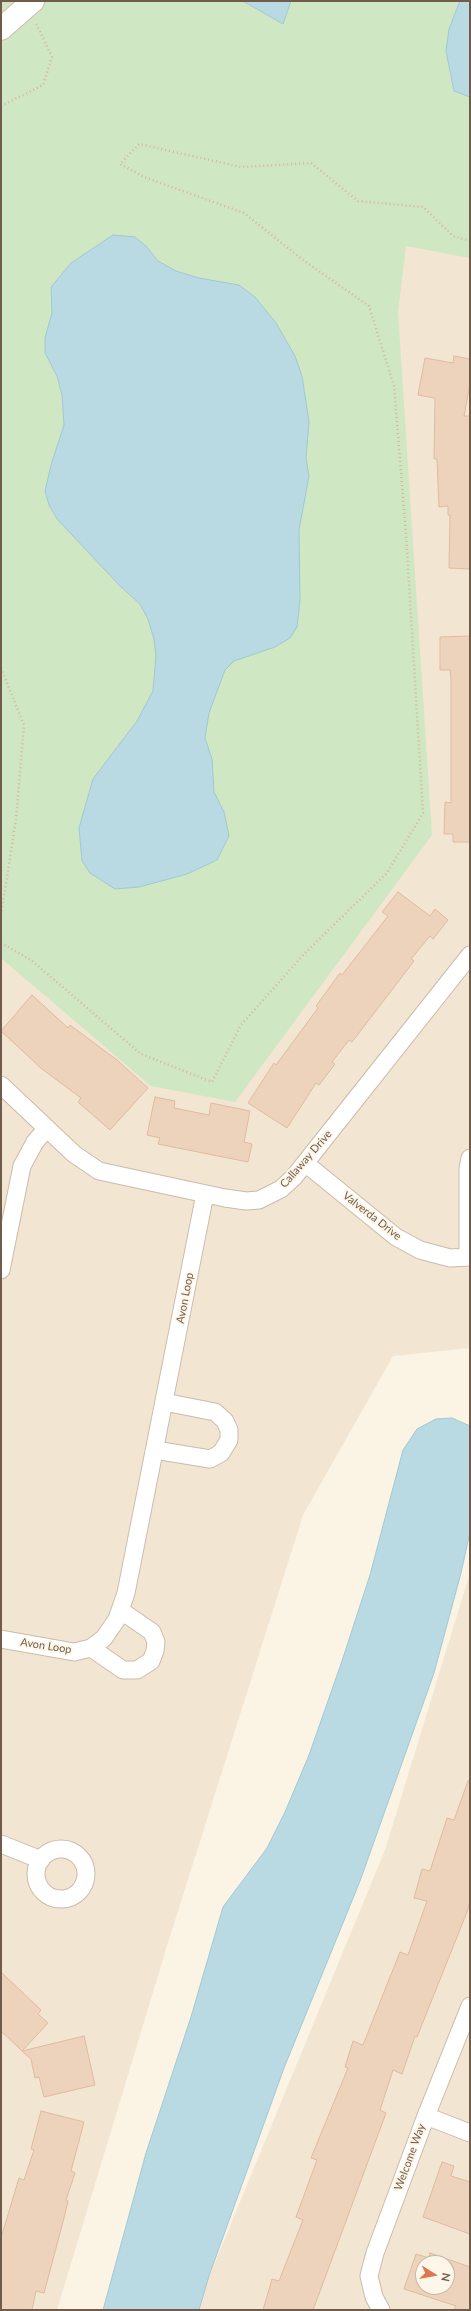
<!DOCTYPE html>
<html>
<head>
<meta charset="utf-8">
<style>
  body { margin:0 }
  #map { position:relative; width:471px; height:2311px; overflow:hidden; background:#fbf3e3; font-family:Lato,sans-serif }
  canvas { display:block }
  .frame { position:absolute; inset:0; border:2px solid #715b4b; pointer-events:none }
  .north { position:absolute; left:415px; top:2255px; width:40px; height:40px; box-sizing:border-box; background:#fef7e9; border:1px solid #c6b9aa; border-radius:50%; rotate:101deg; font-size:11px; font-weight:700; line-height:16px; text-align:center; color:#715b4b }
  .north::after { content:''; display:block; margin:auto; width:14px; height:18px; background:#dd774f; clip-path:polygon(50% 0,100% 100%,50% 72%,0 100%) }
</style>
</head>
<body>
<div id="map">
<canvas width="471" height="2311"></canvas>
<div class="frame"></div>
<div class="north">N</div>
</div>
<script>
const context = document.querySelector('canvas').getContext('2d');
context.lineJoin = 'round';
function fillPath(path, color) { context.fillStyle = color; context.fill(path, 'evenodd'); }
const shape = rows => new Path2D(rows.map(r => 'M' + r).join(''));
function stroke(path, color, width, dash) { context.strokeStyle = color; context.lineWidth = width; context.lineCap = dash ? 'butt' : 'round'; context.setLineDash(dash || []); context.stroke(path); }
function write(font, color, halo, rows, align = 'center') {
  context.font = font + ' Lato,sans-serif'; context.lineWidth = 4; context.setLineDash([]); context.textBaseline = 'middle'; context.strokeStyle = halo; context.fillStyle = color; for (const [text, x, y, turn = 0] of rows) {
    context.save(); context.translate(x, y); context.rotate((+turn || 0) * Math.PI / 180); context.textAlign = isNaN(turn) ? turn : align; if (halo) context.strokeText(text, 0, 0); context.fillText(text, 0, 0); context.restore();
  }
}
fillPath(shape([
  [1,1,470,1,470,1348,393,1356,303,1515,166,1949,57,2310,1,2310],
  [470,1573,470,2310,200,2310,207,2282,385,1850],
  [423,2263,447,2263,447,2287,423,2287]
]), '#f2e5d2');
fillPath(shape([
  [1,1,470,1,470,258,406,246,398,312,432,835,235,1102,151,1086,1,958]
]), '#cfe7c3');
const water = shape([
  [243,1,291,1,283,24,243,1],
  [460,1,470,1,470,97,454,91,446,51,449,29,460,1],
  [113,235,135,237,146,246,158,261,176,271,199,278,239,285,255,297,276,323,295,356,302,376,309,422,306,458,309,476,299,530,300,600,297,627,290,638,275,647,234,661,225,670,209,713,205,738,212,759,214,792,224,812,229,836,217,860,187,874,139,887,115,889,90,873,82,861,79,828,93,779,137,721,153,691,156,656,154,639,148,619,140,604,120,586,57,519,49,505,45,491,51,465,64,425,62,395,57,376,45,353,45,338,52,313,51,287,71,263,113,235],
  [452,1418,470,1426,470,1532,461,1573,434,1673,360,1881,284,2068,209,2276,199,2310,103,2310,146,2153,191,2017,223,1907,267,1848,285,1812,309,1755,342,1661,370,1575,403,1450,417,1429,436,1419,452,1418]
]);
fillPath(water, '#b9dae3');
stroke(water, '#a0c9d4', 1);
const building = shape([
  [454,356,470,359,470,384,464,416,470,416,470,569,449,568,450,515,448,515,448,506,439,507,437,459,434,459,435,398,418,395,425,358,453,363,454,356],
  [470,636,470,842,453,842,453,834,444,834,445,802,451,803,451,680,450,670,440,670,440,637,470,636],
  [398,892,430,916,435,909,448,920,433,939,430,936,411,959,414,961,352,1042,349,1040,332,1062,335,1064,319,1085,316,1083,287,1128,248,1103,274,1063,276,1065,318,1008,316,1006,340,973,342,975,388,916,382,912,398,892],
  [32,995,68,1028,70,1025,117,1060,148,1088,110,1130,78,1102,81,1098,42,1069,1,1031,32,995],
  [155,1097,175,1101,174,1108,209,1115,211,1103,250,1111,244,1142,252,1144,248,1162,158,1144,160,1138,147,1135,155,1097],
  [468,1781,470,1781,470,1901,467,1912,417,2037,415,2036,402,2074,393,2070,380,2110,386,2113,313,2310,263,2310,272,2279,279,2281,303,2220,296,2217,317,2160,311,2158,348,2068,345,2067,353,2041,363,2045,400,1952,408,1955,427,1901,414,1898,422,1869,430,1871,447,1818,454,1820,468,1781],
  [1,1972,41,2010,38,2014,48,2023,22,2051,1,2031,1,1972],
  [84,2036,95,2085,44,2097,39,2077,35,2078,31,2059,22,2051,84,2036],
  [41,2111,84,2122,71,2171,75,2173,66,2200,68,2201,64,2218,44,2293,36,2291,32,2310,1,2310,1,2238,19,2178,24,2180,34,2150,31,2149,41,2111],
  [442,2162,454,2166,451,2176,470,2182,470,2234,423,2217,442,2162],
  [430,2253,470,2267,470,2310,454,2310,456,2306,404,2289,416,2254,429,2258,430,2253],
  [423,2263,447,2263,447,2287,423,2287,423,2263]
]);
fillPath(building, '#eed3bc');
stroke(building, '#e0bb9e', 1);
const street = shape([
  [1,1085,74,1154,99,1171,225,1198,246,1201,259,1200,281,1189,294,1177,470,955],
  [305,1163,396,1237,420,1250,450,1258,470,1257],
  [468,1257,468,1169,470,1158],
  [1,1270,22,1166,35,1142,47,1128],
  [155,1450,210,1459,221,1453,229,1440,229,1430,225,1421,215,1412,164,1402],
  [1,1639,74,1652,91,1648,104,1638,117,1619,126,1593,205,1194],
  [91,1648,123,1670,137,1670,151,1661,155,1651,156,1642,152,1632,120,1610],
  [1,1844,41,1860],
  '36 1874a25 25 0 1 1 50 0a25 25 0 1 1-50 0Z',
  [426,2116,470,2133],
  [381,2310,374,2297,369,2276,375,2253,426,2116,470,2006]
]);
const secondary = shape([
  [1,29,33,1]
]);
stroke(street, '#cbbbaa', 19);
stroke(secondary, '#d0bdab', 24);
stroke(shape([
  [1,106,43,85,52,57,36,23],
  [1,668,24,725,16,819,1,915],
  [1,943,31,960,141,1054,212,1082,241,1025,304,954,387,873,423,813,406,534,394,386,369,306,303,260,244,213,144,177,120,164,139,144,241,167,311,163,358,201,423,207,453,236,470,241]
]), '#d3b7a0', 2.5, [1, 3]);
stroke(street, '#fff', 17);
stroke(secondary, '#fff', 22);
write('11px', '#715b4b', '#fef7e9', [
  ["Callaway Drive",306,1159,-49],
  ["Valverda Drive",372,1216,38],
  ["Avon Loop",185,1298,-79],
  ["Avon Loop",46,1646,9],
  ["Welcome Way",410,2157,-70]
]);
</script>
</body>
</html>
